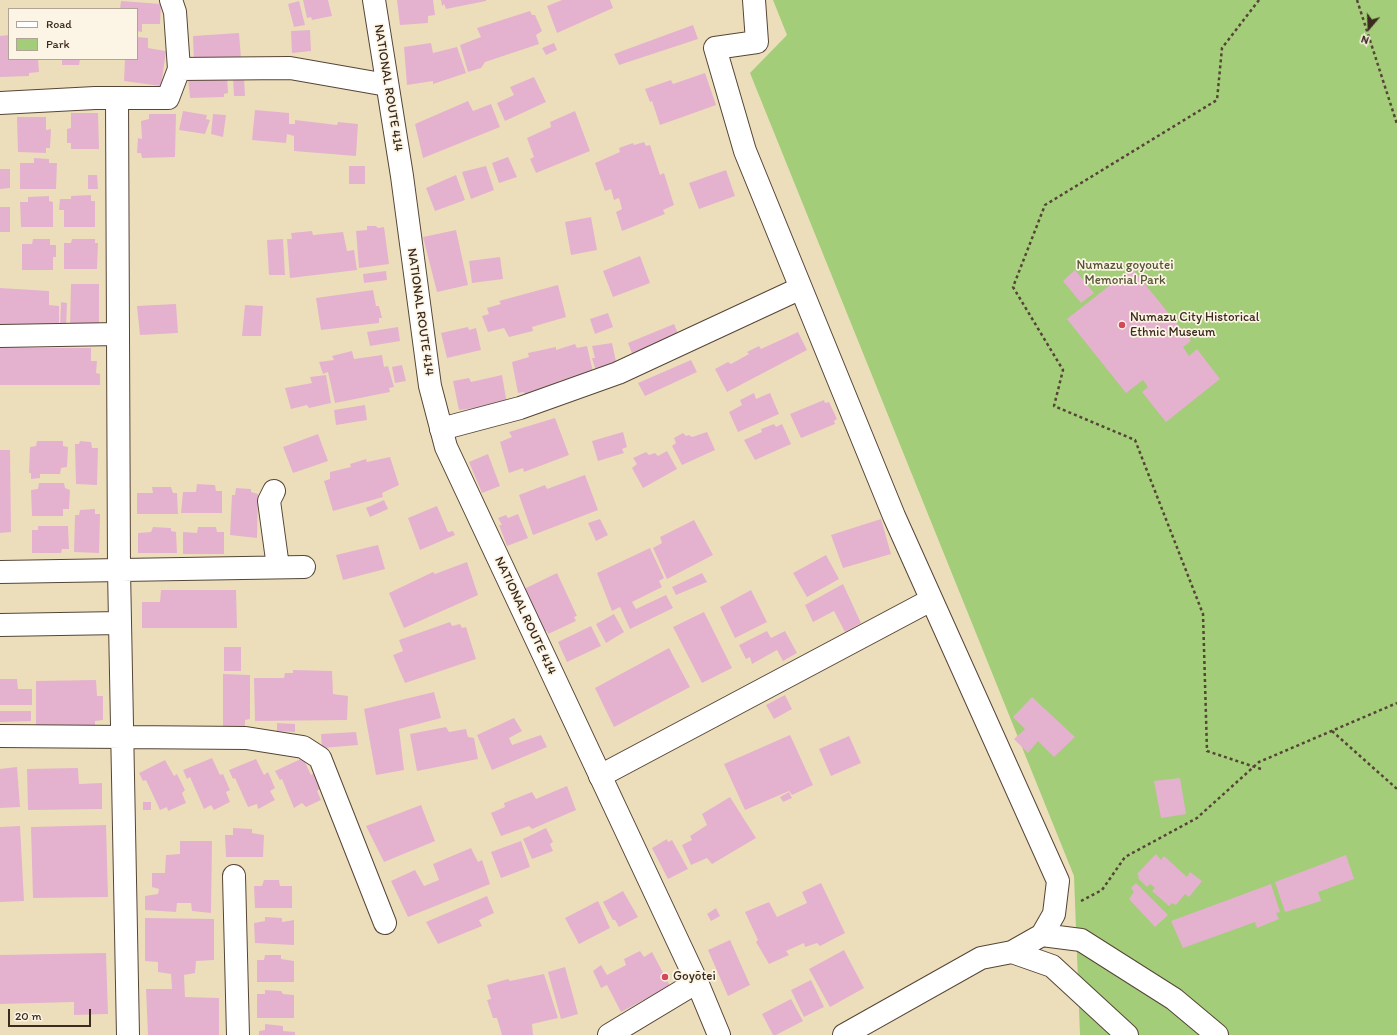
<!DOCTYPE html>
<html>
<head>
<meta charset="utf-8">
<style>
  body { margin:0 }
  #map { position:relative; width:1397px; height:1035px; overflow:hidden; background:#eddebb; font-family:Itim,sans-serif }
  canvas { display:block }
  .legend { position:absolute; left:8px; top:8px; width:130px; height:52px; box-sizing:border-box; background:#fcf5e5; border:1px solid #afa495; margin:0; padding:5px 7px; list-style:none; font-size:12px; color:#3b2a1e }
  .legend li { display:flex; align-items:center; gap:8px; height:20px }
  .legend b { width:20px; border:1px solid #afa495 }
  .north { position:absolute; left:1349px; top:8px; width:40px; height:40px; -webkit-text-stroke:3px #fcf5e5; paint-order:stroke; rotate:199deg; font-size:11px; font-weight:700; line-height:16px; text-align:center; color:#3b2a1e }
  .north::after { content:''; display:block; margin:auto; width:14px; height:18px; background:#3b2a1e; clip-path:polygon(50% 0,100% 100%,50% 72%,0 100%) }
  .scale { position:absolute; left:8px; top:1009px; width:83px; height:18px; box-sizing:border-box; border:2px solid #3b2a1e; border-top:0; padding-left:5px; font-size:12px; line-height:14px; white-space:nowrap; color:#3b2a1e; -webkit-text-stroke:3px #fcf5e5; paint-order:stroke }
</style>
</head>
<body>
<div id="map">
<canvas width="1397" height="1035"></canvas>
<ul class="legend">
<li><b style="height:5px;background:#fff"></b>Road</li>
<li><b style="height:11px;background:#a3cd79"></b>Park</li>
</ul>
<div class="north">N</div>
<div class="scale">20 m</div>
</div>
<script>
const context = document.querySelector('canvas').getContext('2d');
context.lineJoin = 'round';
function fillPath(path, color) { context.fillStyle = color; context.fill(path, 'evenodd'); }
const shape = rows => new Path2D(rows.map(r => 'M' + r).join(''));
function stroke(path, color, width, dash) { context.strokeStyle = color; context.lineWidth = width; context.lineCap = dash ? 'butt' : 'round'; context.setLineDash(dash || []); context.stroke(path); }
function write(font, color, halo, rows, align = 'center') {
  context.font = font + ' Itim,sans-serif'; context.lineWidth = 3.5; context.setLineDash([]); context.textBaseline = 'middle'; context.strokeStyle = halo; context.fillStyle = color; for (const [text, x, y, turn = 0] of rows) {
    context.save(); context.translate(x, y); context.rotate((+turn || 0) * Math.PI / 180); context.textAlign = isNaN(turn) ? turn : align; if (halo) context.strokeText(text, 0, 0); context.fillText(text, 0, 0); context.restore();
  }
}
fillPath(shape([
  [773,0,1397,0,1397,1035,1080,1035,1074,876,750,73,787,35]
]), '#a3cd79');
fillPath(shape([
  [303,0,328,0,332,16,312,20,311,17,307,18],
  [397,0,433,0,435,15,428,16,428,23,400,25],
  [441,0,486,0,486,1,446,9,444,4,442,6],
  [562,0,610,0,613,8,557,33,547,6],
  [121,1,161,4,160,24,142,24,142,32,137,31,137,9,120,9],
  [299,1,305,25,294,27,288,4],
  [530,11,532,15,535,15,542,31,536,35,539,44,485,62,481,68,468,72,460,45,481,37,477,28],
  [693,25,698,39,619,65,614,54],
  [310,30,311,51,292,53,291,31],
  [239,33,241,58,194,63,193,36],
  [9,35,9,59,38,59,39,72,29,73,29,76,0,77,0,36],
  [137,37,148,38,148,48,166,51,161,86,124,81,125,59,137,59],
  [431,43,433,53,457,47,466,73,433,84,433,81,407,85,404,47],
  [554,43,557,50,546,55,542,48],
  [62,59,80,59,79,65,62,65],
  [705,73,716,105,660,125,652,101,650,102,645,89,671,80,673,84],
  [227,76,228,93,224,94,224,97,190,98,188,78],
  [233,77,244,78,245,96,234,96],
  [534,77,546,102,505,121,497,103,514,95,510,87],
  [468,101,473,111,491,104,500,127,423,158,415,124],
  [255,110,289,113,289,124,295,124,295,120,337,125,338,122,358,124,356,156,294,151,294,136,287,134,286,143,252,140],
  [183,111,207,115,206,119,210,120,205,134,179,130],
  [575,111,590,151,536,173,530,159,534,157,527,138,551,127,550,122],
  [71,113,98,113,99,149,71,149,71,143,67,143,67,129,71,128],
  [149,114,176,114,175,157,142,158,141,153,137,153,138,138,142,139,141,121,149,119],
  [213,114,226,115,223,137,211,134],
  [17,117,46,117,46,130,51,129,50,148,46,148,46,153,18,152],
  [644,142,646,146,650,145,660,175,664,173,674,205,663,210,665,214,622,231,616,212,622,209,619,198,614,200,611,189,605,191,595,163,620,152,619,148,633,143,634,145],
  [508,157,517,177,499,183,492,163],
  [34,158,49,159,49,163,57,163,56,189,20,189,20,163,34,163],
  [349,166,365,166,365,184,349,184],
  [486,166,494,190,471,199,462,172],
  [0,169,10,169,10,188,0,189],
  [726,170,735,196,699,209,689,183],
  [88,175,97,175,98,189,88,189],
  [456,175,465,200,435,211,426,188],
  [91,195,91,201,95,201,95,227,64,227,64,210,59,210,60,199,71,199,71,196],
  [49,196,49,201,53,202,53,227,21,227,20,202,28,202,28,197],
  [0,207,10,207,10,232,0,232],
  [591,217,597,250,571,255,565,222],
  [367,226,376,226,378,228,384,227,389,264,359,268,356,231,367,230],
  [456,230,468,285,437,292,423,237],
  [312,231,313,235,343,232,347,251,354,250,357,270,290,278,287,239,292,239,291,233],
  [33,239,50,239,50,245,56,245,56,257,53,257,53,270,22,270,22,244,32,244],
  [72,239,95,239,95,243,98,243,97,269,64,269,64,243,71,243],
  [283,239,285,275,269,275,267,240],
  [640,256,650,283,613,297,603,271],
  [500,257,503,279,472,283,469,261],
  [1132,268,1191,341,1183,347,1189,356,1197,349,1220,379,1166,422,1142,392,1148,387,1143,380,1126,393,1067,319],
  [1075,270,1094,293,1081,303,1063,281],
  [386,271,387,280,364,283,363,274],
  [71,284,99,284,99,329,70,329],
  [558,285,566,317,532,327,533,331,509,337,504,328,488,332,482,316,489,314,487,308,501,304,499,301],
  [0,288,49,291,49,305,59,306,59,329,0,330],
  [373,290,376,306,379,306,382,318,379,318,379,323,321,330,316,298],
  [61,302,67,303,66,329,60,328],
  [176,304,178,333,140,335,137,306],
  [245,305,263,306,261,336,242,336],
  [608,313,613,327,595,334,590,319],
  [674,324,680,338,633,356,628,343],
  [398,327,400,341,370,346,367,332],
  [468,327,469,330,476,328,481,350,447,358,441,333],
  [798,332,807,350,727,392,715,369,728,362,731,364,749,354,747,352,759,346,761,349],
  [612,343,617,366,596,371,592,358,595,358,592,346],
  [575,344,577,348,587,346,593,372,559,381,560,390,527,400,524,392,518,393,512,362,529,357,528,353,556,347,556,350],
  [0,348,91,348,91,361,97,361,96,373,100,374,100,385,0,385],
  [352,351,354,359,382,355,384,367,388,366,394,387,389,388,390,392,335,403,328,372,323,374,319,362,334,360,332,356],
  [691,360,697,372,645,396,638,383],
  [402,365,406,381,395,383,392,367],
  [326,375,331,403,309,408,307,405,291,409,285,388,312,383,310,377],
  [502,375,507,404,459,410,453,381,469,378,471,382],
  [754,393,756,399,770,393,779,414,738,432,729,412,742,405,740,400],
  [824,400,825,403,829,402,837,419,834,421,835,424,801,438,790,414],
  [365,405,367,420,336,425,334,410],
  [555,418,569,455,524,472,523,468,509,473,500,442,512,437,509,432],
  [774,424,776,427,782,424,791,444,755,460,744,440,762,432,761,429],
  [623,432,627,447,622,449,624,453,598,461,592,441],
  [707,432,715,450,682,465,672,446,676,443,674,438,683,433,686,436,689,435,692,437],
  [318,434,328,461,293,473,283,447],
  [37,441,63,441,63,446,68,447,67,467,61,468,60,474,40,474,40,478,31,479,31,473,29,473,30,447,36,446],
  [80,441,91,442,92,448,98,448,97,485,76,484,75,444,79,444],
  [0,450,10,450,11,532,0,533],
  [667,451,677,469,643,488,632,468,637,464,633,458,646,452,649,455,655,453,658,456],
  [488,454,500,486,482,493,469,462],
  [390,457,399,485,382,493,383,497,333,511,324,481,330,479,330,472,351,467,350,464,366,459,367,462],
  [585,475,598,510,533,535,519,495,545,485,547,489],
  [39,483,64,483,65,488,70,490,69,509,63,509,63,516,32,516,31,490,38,489],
  [197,484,215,485,216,491,222,491,222,513,181,513,183,492,196,492],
  [152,487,171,487,173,493,177,493,178,514,137,514,137,493,153,493],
  [236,488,251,489,251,492,258,494,257,538,230,535,232,495,235,495],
  [384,500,388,509,370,517,366,508],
  [437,506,448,532,453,531,455,535,420,550,408,518],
  [95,509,95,514,100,514,99,553,74,552,75,515,79,515,80,510],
  [518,514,528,538,507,546,499,525,502,525,498,518,506,515,508,518],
  [600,519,608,535,596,541,588,523],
  [881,519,891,554,843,568,831,535],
  [694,520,713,555,667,579,653,548,662,543,660,537],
  [38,526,68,526,69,549,62,549,61,553,32,553,32,530,38,530],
  [153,527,171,528,171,531,176,532,177,553,138,553,138,533,151,532],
  [198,527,216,527,217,532,224,532,224,554,183,554,183,532,197,533],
  [378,545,385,569,343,580,336,555],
  [650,548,664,578,659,581,662,587,632,602,636,609,666,595,673,608,630,629,620,607,612,611,597,573],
  [826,555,839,579,807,597,793,573],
  [467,562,478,595,404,628,389,593,433,572,435,574],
  [557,573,577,616,574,617,576,621,548,634,547,631,543,631,524,589],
  [702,573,707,582,676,595,672,587],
  [843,584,861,623,845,632,834,611,813,622,805,605],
  [161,590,236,590,237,628,142,628,142,602,160,602],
  [751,590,767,622,735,638,720,607],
  [704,612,732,668,702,683,673,627],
  [614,614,624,632,606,643,596,624],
  [450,622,452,626,460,624,462,628,466,627,476,659,405,683,393,655,403,651,399,640],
  [591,626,601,646,567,662,558,642],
  [767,631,771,638,785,631,797,653,783,661,777,650,752,664,750,657,746,659,739,645],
  [224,647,241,647,241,671,224,671],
  [669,648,690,687,614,727,595,688],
  [293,670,332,671,333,694,348,696,347,720,255,721,254,678,284,678,285,673,293,673],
  [223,674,250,675,250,719,245,720,245,728,223,727],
  [0,679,17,679,18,689,32,689,32,705,0,705],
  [96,680,97,696,103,696,103,720,95,721,95,726,36,727,36,681],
  [434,692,441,718,399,729,404,770,376,775,364,709],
  [785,695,792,709,774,719,766,705],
  [1032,697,1075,737,1054,757,1038,741,1028,753,1014,739,1025,729,1013,717],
  [0,711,31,711,31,721,0,722],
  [514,718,522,731,509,738,512,745,541,735,547,747,492,770,477,735],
  [277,723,295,724,295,732,277,731],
  [446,727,449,732,466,729,468,737,474,738,478,759,417,771,410,734],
  [356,732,358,745,322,748,321,734],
  [790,735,813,785,792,795,789,791,745,810,724,764],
  [849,736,861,763,831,776,819,749],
  [212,758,220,775,223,774,230,790,226,792,230,802,214,810,211,805,204,809,190,777,187,779,183,770],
  [303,758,311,775,314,773,321,788,317,791,321,800,306,807,302,803,294,808,282,779,280,780,275,771],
  [256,759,264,775,268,772,275,788,270,791,275,800,258,809,257,804,248,807,235,778,233,779,229,770],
  [165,760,174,776,177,774,185,790,182,793,186,803,168,811,167,807,160,810,146,780,143,781,139,773],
  [17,767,20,807,0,808,0,769],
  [78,768,79,784,102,783,102,809,28,810,27,769],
  [1180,778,1186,814,1161,818,1154,781],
  [567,786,576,810,532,829,529,826,501,836,491,813,505,807,504,803,532,792,536,799],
  [789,792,792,798,783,802,780,797],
  [730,797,756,838,712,864,707,858,691,865,682,845,692,840,690,836,707,825,702,814],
  [143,802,151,802,151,810,143,810],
  [421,805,435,841,384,862,366,826],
  [106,825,108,897,33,898,31,827],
  [20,826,24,901,0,902,0,827],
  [233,828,252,829,252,833,264,835,263,857,226,857,225,835,233,835],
  [546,828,553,842,550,844,553,851,532,859,523,839],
  [667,839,668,842,672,840,688,869,668,879,652,848],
  [180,841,212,841,211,913,192,911,191,903,177,903,176,912,145,910,145,896,158,894,159,889,152,887,152,873,165,873,166,855,180,854],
  [521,841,530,867,501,878,491,852],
  [471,848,478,862,482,860,490,884,408,917,391,881,415,870,424,886,439,880,433,864],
  [1156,854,1161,860,1164,856,1187,877,1190,872,1202,881,1189,897,1185,894,1176,905,1172,903,1169,906,1152,891,1155,888,1150,884,1147,887,1138,878,1139,876,1137,874],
  [1346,855,1354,879,1318,892,1321,901,1285,912,1275,882],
  [264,880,279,880,280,886,292,886,292,908,255,908,254,886,262,886],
  [821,883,845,933,820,946,817,943,805,947,804,943,786,951,789,955,769,964,756,942,758,940,745,912,769,902,777,917,807,903,802,892],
  [1136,883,1168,915,1155,927,1129,899,1134,892,1131,888],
  [1271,884,1280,912,1276,913,1279,919,1257,928,1255,922,1183,948,1171,921],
  [623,891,638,917,619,927,615,920,613,920,603,902],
  [487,896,494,913,479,920,482,926,438,944,426,922],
  [598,901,610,928,579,944,565,918],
  [716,908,720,916,711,921,707,914],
  [265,917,282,918,282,922,294,920,294,945,255,943,254,923,265,921],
  [145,918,214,919,214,960,196,961,195,973,184,975,185,997,219,998,219,1035,148,1035,146,989,172,989,171,974,158,972,158,962,145,961],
  [730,940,750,985,728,996,708,950],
  [844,950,864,988,830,1007,809,969],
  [640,951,644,957,652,952,670,986,621,1012,607,985,601,988,593,971,601,965,607,975,626,965,624,959],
  [106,953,108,1014,74,1015,74,1002,0,1004,0,955],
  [265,955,281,955,281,959,294,961,294,982,257,982,257,960,264,960],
  [565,967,578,1014,561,1019,548,972],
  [544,974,558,1018,532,1024,533,1035,502,1035,497,1018,493,1018,487,1000,491,999,487,985,508,979,510,981],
  [811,980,824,1007,804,1017,791,990],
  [265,990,281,991,283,994,294,995,294,1018,257,1018,257,994,265,994],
  [791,999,803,1021,776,1035,773,1035,762,1014],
  [265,1024,283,1026,283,1031,295,1032,295,1035,259,1035,259,1031,265,1030]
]), '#e4b2ce');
const minor = shape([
  [754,0,757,42,715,48,745,151,894,516,1058,881,1054,914,1042,935,1012,952],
  [179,69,290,68,387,85],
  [117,98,119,570,128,1035],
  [0,103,95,98,168,98,179,69,175,12,171,0],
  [0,336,118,334],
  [441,429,520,408,618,373,801,288],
  [274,491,269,501,278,567],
  [0,572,304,567],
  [0,625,120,623],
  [0,736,246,738,303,747,320,758,385,923],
  [600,776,931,600],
  [234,876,238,1035],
  [1042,935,1081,940,1174,999,1217,1035],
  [609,1035,697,982],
  [844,1035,981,958,1012,952,1052,966,1127,1035]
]);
const highway = shape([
  [374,0,402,176,430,386,446,447,697,982,719,1035]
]);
stroke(minor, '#564536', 24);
stroke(highway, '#564536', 24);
stroke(shape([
  [1259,0,1222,48,1217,100,1045,205,1013,287,1063,370,1054,406,1135,440,1203,614,1207,751,1261,769],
  [1357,0,1397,124],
  [1332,731,1397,789],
  [1081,901,1102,890,1125,857,1197,818,1259,762,1397,703]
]), '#564536', 2.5, [3, 3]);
stroke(minor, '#fff', 22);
stroke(highway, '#fff', 22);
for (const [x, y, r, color] of [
  [1122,325,4,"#d1495b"],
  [665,977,4,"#d1495b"]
]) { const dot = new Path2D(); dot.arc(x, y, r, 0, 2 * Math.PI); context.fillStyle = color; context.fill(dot); stroke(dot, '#fcf5e5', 1.5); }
write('13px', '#3b2a1e', '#fcf5e5', [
  ["NATIONAL ROUTE 414",388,88,81],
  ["NATIONAL ROUTE 414",420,312,82],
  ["NATIONAL ROUTE 414",525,616,65]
]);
write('13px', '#555335', '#fcf5e5', [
  ["Numazu goyoutei",1125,266],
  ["Memorial Park",1125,281]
]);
write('13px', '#3b2a1e', '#fcf5e5', [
  ["Numazu City Historical",1130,318],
  ["Ethnic Museum",1130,333],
  ["Goyōtei",673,977]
], 'left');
</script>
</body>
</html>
